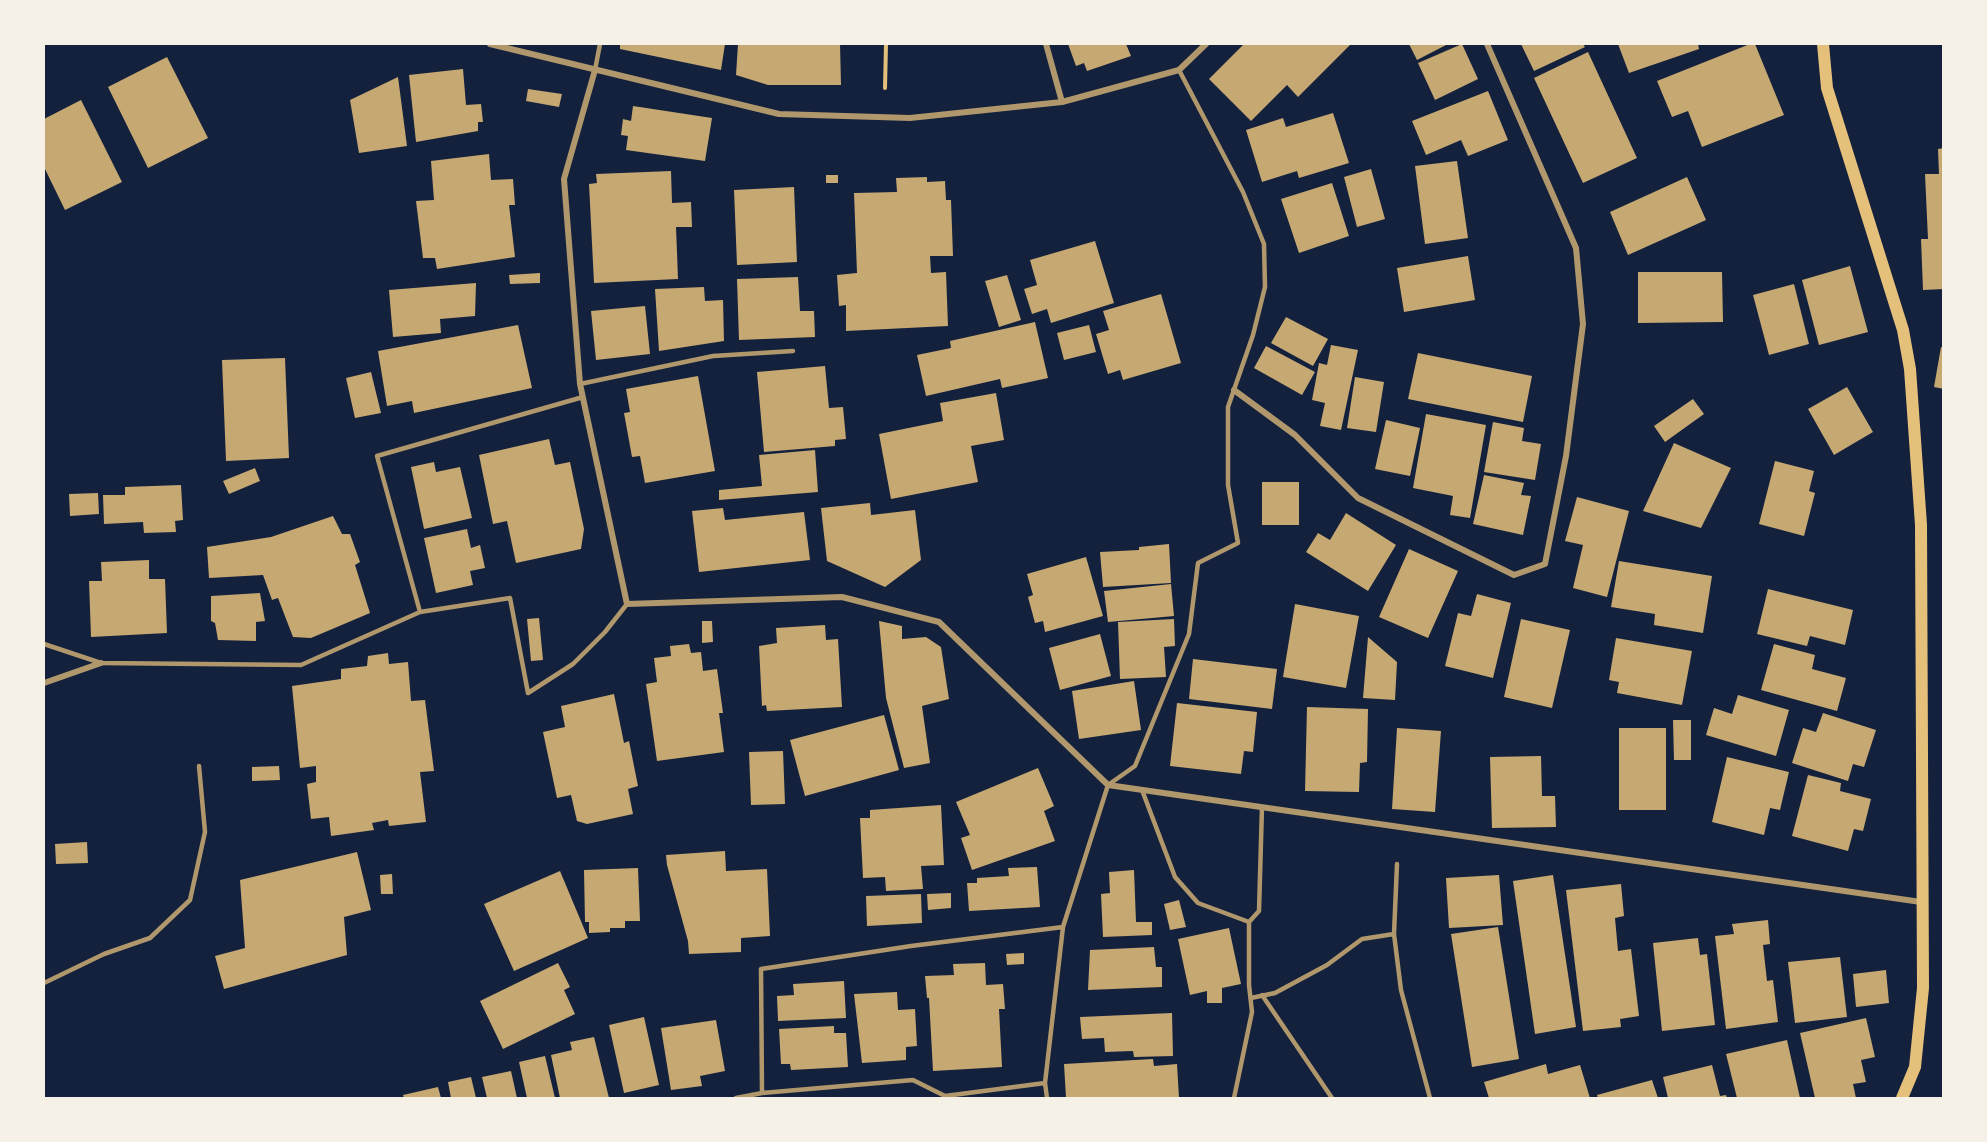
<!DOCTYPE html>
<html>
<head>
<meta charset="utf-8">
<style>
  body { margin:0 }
  #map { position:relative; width:1987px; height:1142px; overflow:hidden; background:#14213d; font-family:"Source Serif 4",serif }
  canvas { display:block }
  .frame { position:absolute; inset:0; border:45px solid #f6f1e7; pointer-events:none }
</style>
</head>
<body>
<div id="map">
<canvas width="1987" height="1142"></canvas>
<div class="frame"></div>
</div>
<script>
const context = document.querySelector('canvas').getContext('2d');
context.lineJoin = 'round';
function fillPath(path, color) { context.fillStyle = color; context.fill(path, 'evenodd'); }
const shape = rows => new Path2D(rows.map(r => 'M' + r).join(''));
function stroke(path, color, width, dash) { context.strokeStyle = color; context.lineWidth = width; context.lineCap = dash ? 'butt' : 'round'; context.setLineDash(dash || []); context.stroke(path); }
fillPath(shape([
  [620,44,725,44,721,70,620,49],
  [738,44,840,44,841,85,768,85,736,75],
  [1068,44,1126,44,1131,56,1087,71,1084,63,1076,66],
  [1244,44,1351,44,1298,97,1287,85,1251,121,1209,79],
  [1409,44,1448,44,1417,60],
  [1462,44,1478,79,1435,100,1418,63],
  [1521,44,1583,44,1585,47,1534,71],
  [1618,44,1698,44,1699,49,1629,73],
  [1750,44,1755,44,1784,115,1702,147,1688,111,1672,117,1657,81],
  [1588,52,1637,158,1583,183,1534,78],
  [167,57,208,138,148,168,108,87],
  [463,69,466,105,481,104,483,122,478,122,478,131,416,142,409,75],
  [398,77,407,146,359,153,350,100],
  [528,89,562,94,559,107,526,101],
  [1488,91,1508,140,1468,156,1461,140,1426,155,1412,121],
  [81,100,122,182,65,210,44,167,44,119],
  [633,106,712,118,705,161,626,150,628,136,621,135,623,119,631,121],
  [1333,113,1349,163,1299,178,1297,171,1262,182,1246,130,1283,118,1286,127],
  [1944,148,1944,289,1923,290,1921,239,1928,239,1925,174,1939,174,1938,149],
  [489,154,491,180,513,179,515,205,509,205,515,257,437,269,435,258,423,258,416,201,434,200,431,161],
  [1457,161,1468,238,1425,244,1415,166],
  [1371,169,1385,219,1357,227,1344,177],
  [671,171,672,203,691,202,692,227,676,227,678,279,594,283,589,184,597,183,596,174],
  [826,175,838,175,838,183,826,183],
  [927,177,927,182,945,181,946,200,951,200,953,256,930,256,931,273,946,272,948,326,846,331,846,305,839,306,837,275,857,273,854,193,897,192,896,178],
  [1687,177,1706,220,1628,255,1610,212],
  [1332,183,1349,236,1299,253,1281,199],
  [794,187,797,262,737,265,734,190],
  [1095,241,1114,303,1051,323,1047,309,1032,314,1024,289,1037,285,1030,260],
  [1468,256,1475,300,1404,312,1397,268],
  [1850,266,1868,332,1819,345,1802,280],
  [1638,272,1722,272,1723,322,1638,323],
  [540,273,540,283,510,284,509,275],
  [1007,275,1021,320,999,327,985,281],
  [798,277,800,311,814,311,815,337,739,340,737,279],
  [476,283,475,316,440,319,441,333,393,337,389,290],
  [1794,284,1809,344,1769,355,1753,295],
  [704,287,705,301,723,300,724,341,659,351,655,289],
  [1161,294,1181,363,1123,380,1120,370,1108,374,1096,334,1109,330,1103,311],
  [645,306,650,354,596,360,591,311],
  [1286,317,1328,339,1313,366,1271,343],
  [1035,322,1048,378,1002,388,1000,379,926,396,917,355,951,348,950,341],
  [518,325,532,388,414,413,412,401,387,406,378,351],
  [1089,325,1096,352,1064,360,1057,333],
  [1331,345,1358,350,1341,430,1320,426,1325,403,1312,400,1319,363,1327,365],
  [1266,346,1315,372,1302,395,1254,368],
  [1941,347,1944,348,1944,389,1934,387],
  [1418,353,1532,376,1523,422,1408,399],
  [285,358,289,458,226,461,222,360],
  [825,366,829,408,843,407,846,439,835,440,835,446,764,452,757,372],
  [371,372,381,413,355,418,346,378],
  [698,376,715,471,645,483,640,456,632,457,624,413,630,412,626,389],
  [1355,377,1384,382,1376,432,1347,428],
  [1847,387,1873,432,1834,455,1808,409],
  [996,393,1004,440,971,446,978,482,891,499,879,434,943,421,940,403],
  [1693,399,1704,414,1665,442,1654,426],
  [1426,414,1486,425,1470,518,1450,515,1453,496,1413,488],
  [1386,420,1420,428,1410,476,1375,469],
  [1493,422,1524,428,1522,441,1541,444,1535,480,1484,472],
  [549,439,555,465,570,462,584,529,581,549,516,563,507,521,493,524,479,455],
  [1674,443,1731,468,1701,528,1643,511],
  [815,450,818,492,719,500,719,490,762,486,759,455],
  [1775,461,1814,471,1809,491,1815,493,1804,536,1759,524],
  [434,462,436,472,460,467,472,518,424,529,411,467],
  [255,468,260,481,229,494,223,481],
  [1484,475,1524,483,1521,495,1531,496,1523,535,1473,524],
  [1262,482,1299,482,1299,525,1262,525],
  [181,485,183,520,175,521,176,532,144,533,143,522,104,524,103,495,125,495,125,487],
  [98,493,99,514,70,516,69,494],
  [1577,497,1629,511,1607,597,1573,588,1583,545,1565,541],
  [870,503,871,515,915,510,921,560,885,587,827,561,821,508],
  [723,508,725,520,804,512,810,560,699,572,692,511],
  [1346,513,1396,545,1368,591,1306,552,1318,533,1330,540],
  [333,516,342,534,350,534,360,562,355,565,370,613,311,638,293,637,278,598,272,600,263,575,209,578,207,547,271,537],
  [467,529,471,548,480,545,485,568,470,571,473,585,436,593,424,538],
  [1169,544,1171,583,1103,587,1100,552,1139,550,1139,547],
  [1409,549,1458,571,1428,638,1379,617],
  [1086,557,1103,616,1045,632,1043,621,1035,623,1028,597,1033,595,1027,574],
  [149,560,149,579,165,579,167,633,91,637,89,581,102,581,101,562],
  [1619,561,1712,576,1703,633,1654,625,1655,614,1611,607],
  [1171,584,1174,616,1108,622,1104,591],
  [1768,589,1853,610,1845,645,1810,636,1807,646,1757,634],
  [260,593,265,621,256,622,256,641,218,640,215,623,211,621,211,596],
  [1477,594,1511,603,1493,678,1445,666,1458,613,1471,616],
  [1295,604,1359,616,1346,688,1283,677],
  [539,618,543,660,531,661,527,619],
  [1174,619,1175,646,1164,647,1166,677,1120,679,1118,622],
  [1521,619,1570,630,1552,708,1504,697],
  [702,621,712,621,713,642,702,643],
  [879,621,902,626,902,639,926,637,941,647,949,699,922,706,930,763,904,768,886,698],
  [825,625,826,640,838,639,842,707,767,711,766,705,762,706,759,646,777,643,776,628],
  [1100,634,1111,676,1060,690,1049,648],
  [1368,637,1397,662,1395,700,1363,698],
  [1616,638,1692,651,1682,705,1617,693,1619,682,1609,680],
  [689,644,691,653,701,652,703,671,717,669,723,713,719,713,724,752,657,761,646,684,657,682,654,658,671,656,670,646],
  [1774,644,1815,655,1812,669,1846,678,1837,711,1761,690],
  [388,653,389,664,408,662,411,701,425,700,434,771,420,772,426,822,389,826,388,820,372,823,374,830,331,836,329,817,311,819,307,784,316,782,316,766,300,768,292,686,341,679,341,669,367,666,368,656],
  [1193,659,1277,669,1272,709,1189,699],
  [1134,681,1141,730,1079,739,1072,691],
  [614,694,624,743,629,741,638,786,628,789,633,814,587,824,577,821,571,795,557,798,543,732,565,727,561,706],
  [1738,695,1789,710,1776,756,1706,735,1714,708,1732,714],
  [1177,703,1257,712,1253,752,1244,751,1241,774,1170,766],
  [1307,707,1368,709,1367,762,1360,763,1359,792,1305,791],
  [1823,713,1876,730,1864,767,1853,764,1848,781,1792,763,1803,728,1816,732],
  [884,715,899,770,805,796,790,740],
  [1673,720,1691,720,1691,760,1674,760],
  [1397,728,1441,731,1435,812,1392,809],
  [1619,728,1666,728,1666,810,1619,810],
  [783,751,785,804,751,805,749,752],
  [1541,756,1542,796,1555,796,1556,827,1492,828,1490,757],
  [1727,757,1789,772,1780,810,1770,808,1764,835,1712,822],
  [279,766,280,780,252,781,252,767],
  [1038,768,1054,806,1044,811,1055,841,972,870,961,838,970,835,956,802],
  [1808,775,1841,783,1840,791,1871,799,1863,831,1854,829,1848,851,1792,836],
  [941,805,944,865,921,866,923,889,886,891,885,877,863,878,860,818,870,818,870,810],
  [87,842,88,863,56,864,55,844],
  [725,851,726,871,767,869,770,936,741,938,741,952,689,954,688,941,667,865,666,855],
  [357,852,371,910,344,917,347,955,224,989,215,956,245,948,240,880],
  [1037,867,1040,907,969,911,967,883,977,883,977,878,1009,876,1008,868],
  [638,868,640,921,625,921,625,928,610,928,610,932,589,933,589,922,585,922,584,870],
  [1134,870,1136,922,1152,922,1152,935,1103,937,1101,894,1110,893,1109,872],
  [560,871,588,938,514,971,484,904],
  [392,874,393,894,381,894,380,875],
  [1499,875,1503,925,1449,928,1446,878],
  [1553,875,1576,1027,1535,1034,1513,881],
  [1621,884,1624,916,1615,918,1618,951,1631,949,1639,1016,1620,1019,1621,1027,1583,1031,1566,890],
  [951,893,951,908,928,910,927,894],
  [921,894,922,923,867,926,866,896],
  [1179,900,1186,927,1170,930,1164,904],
  [1768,920,1770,944,1763,945,1767,981,1773,980,1778,1022,1726,1029,1715,936,1734,934,1732,924],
  [1498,927,1519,1059,1472,1067,1451,934],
  [1229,928,1241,984,1222,988,1222,1003,1207,1003,1207,991,1190,995,1178,939],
  [1698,938,1700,955,1707,954,1715,1025,1662,1031,1653,943],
  [1154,947,1156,967,1162,967,1162,987,1088,990,1090,950],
  [1024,953,1024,964,1007,965,1006,954],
  [1840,957,1847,1017,1795,1023,1788,962],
  [558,963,570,987,564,990,575,1014,503,1049,480,1001],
  [985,963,986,985,1003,984,1005,1009,999,1009,1002,1067,933,1071,929,998,927,998,925,976,954,975,953,964],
  [1886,970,1889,1003,1856,1007,1853,974],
  [844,981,846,1018,778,1021,777,996,794,995,793,984],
  [897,992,898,1010,915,1009,917,1046,906,1047,906,1060,862,1063,854,994],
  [1172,1013,1173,1056,1134,1057,1133,1051,1105,1052,1104,1038,1082,1039,1080,1017],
  [644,1017,659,1085,624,1093,609,1025],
  [1866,1018,1875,1057,1861,1060,1866,1082,1853,1084,1856,1098,1815,1098,1800,1033],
  [716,1020,725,1071,700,1076,702,1086,671,1090,661,1028],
  [834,1026,834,1033,846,1033,848,1067,791,1070,790,1064,781,1064,779,1029],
  [594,1037,609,1098,560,1098,551,1055,572,1050,570,1042],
  [1787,1040,1800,1098,1737,1098,1726,1054],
  [545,1056,555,1098,527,1098,519,1062],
  [1153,1059,1154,1066,1177,1064,1179,1098,1066,1098,1064,1064],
  [1546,1064,1548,1074,1580,1065,1590,1098,1489,1098,1484,1082],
  [1712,1065,1720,1096,1726,1095,1727,1098,1668,1098,1663,1077],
  [511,1071,517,1098,487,1098,482,1077],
  [471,1077,476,1098,451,1098,448,1082],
  [1652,1080,1658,1098,1598,1098,1597,1095],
  [438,1087,441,1098,404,1098,403,1095]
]), '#c6a872');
stroke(shape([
  [885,88,886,44]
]), '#e5c07b', 4);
stroke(shape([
  [595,70,600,44],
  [580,384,713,356,793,351],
  [420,612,510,598,528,693,573,664,605,632,627,604],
  [44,644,101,663,301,665,420,612,377,456,583,397],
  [1142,790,1175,877,1198,903,1249,922,1249,985,1252,1012,1234,1098],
  [1397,864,1394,934,1401,990,1430,1098],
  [1249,922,1259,911,1262,807],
  [44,983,104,954,150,938,190,900,205,832,199,766],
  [1262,995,1332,1098],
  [1251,998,1275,993,1327,965,1362,939,1394,934],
  [762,1093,761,969,911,946,1063,927],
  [736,1098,762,1093,913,1080,945,1096,1045,1083],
  [1047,1098,1045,1083,1063,927,1108,785,1135,766,1189,634,1198,563,1238,543,1228,485,1228,407,1253,335,1265,287,1264,244,1243,192,1179,70]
]), '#b1986c', 4.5);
stroke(shape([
  [490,44,779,114,910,118,1062,102,1179,70,1206,44],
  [1046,44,1062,102],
  [595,70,564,179,580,384,627,604,842,597,939,622,1108,785,1921,902],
  [1234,390,1295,435,1358,498,1514,575,1545,564,1566,456,1583,324,1576,248,1487,44],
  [44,683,101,663]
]), '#b1986c', 6);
stroke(shape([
  [1823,44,1827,88,1903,330,1910,369,1921,525,1923,988,1915,1067,1902,1098]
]), '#e5c07b', 12);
</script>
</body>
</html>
